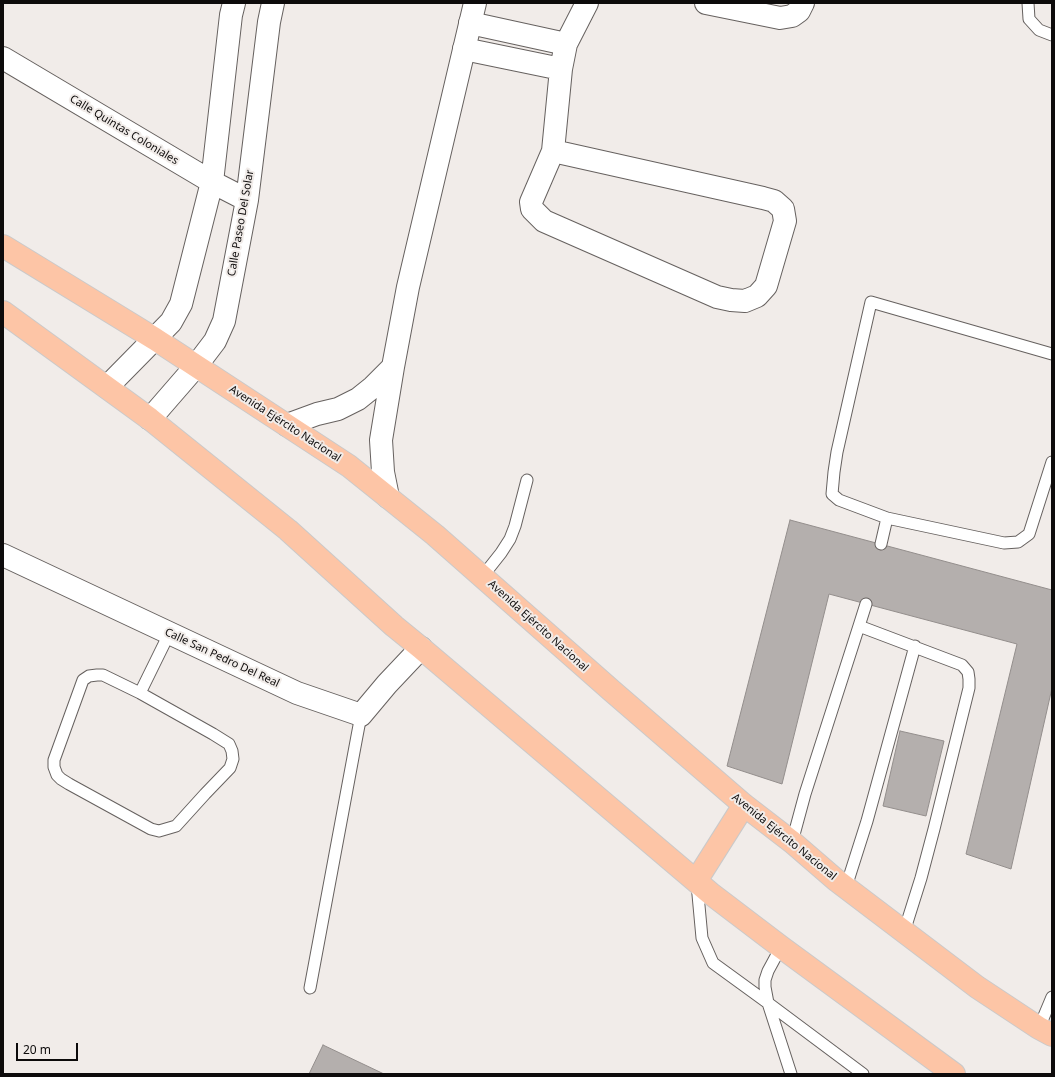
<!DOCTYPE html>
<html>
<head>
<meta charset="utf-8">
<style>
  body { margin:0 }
  #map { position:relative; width:1055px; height:1077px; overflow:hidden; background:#f1ece9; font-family:"Noto Sans",sans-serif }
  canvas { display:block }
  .frame { position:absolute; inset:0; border:4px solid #0d0b0b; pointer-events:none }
  .scale { position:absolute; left:16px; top:1043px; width:62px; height:18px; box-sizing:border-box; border:2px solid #0d0b0b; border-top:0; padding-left:5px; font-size:12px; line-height:14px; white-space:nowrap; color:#0d0b0b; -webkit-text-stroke:3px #f1ece9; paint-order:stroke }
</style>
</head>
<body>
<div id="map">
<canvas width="1055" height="1077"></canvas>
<div class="frame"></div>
<div class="scale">20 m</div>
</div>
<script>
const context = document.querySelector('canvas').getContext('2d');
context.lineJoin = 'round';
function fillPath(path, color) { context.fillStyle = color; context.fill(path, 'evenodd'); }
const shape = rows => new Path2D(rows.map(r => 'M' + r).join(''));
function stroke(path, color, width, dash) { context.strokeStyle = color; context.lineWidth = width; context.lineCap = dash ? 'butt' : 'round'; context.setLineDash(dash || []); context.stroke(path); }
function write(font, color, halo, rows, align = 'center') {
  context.font = font + ' "Noto Sans",sans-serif'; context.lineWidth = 4; context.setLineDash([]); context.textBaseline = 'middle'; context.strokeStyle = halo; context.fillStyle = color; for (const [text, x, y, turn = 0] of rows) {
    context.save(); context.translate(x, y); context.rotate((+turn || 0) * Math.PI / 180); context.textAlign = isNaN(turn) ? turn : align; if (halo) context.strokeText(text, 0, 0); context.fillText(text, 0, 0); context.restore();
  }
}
const building = shape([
  [790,520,1052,590,1052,688,1011,869,966,854,1017,644,829,594,782,784,727,766,790,520],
  [900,731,944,741,926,816,883,806,900,731],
  [323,1045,384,1074,309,1074,323,1045]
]);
fillPath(building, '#b4afad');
stroke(building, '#938e8c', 1);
const service = shape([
  [1028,3,1029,19,1039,30,1052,35],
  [1052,354,871,302,837,452,834,472,832,494,839,500,887,518,1004,543,1018,542,1029,534,1052,462],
  [881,544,887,518],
  [482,577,501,553,510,539,515,526,527,480],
  [859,626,866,604],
  [97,675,103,675,140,693,213,734,229,744,232,751,233,759,230,768,205,794,176,826,159,831,151,829,69,784,61,779,57,775,54,767,54,760,83,680,89,676,97,675],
  [140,693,169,634],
  [792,842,805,794,859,626,962,665,968,672,969,679,969,688,934,829,921,878,904,932],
  [697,884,702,938,713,963,768,1003,863,1074],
  [846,887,867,821,915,646],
  [781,947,768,971,765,980,765,987,768,1003,791,1074],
  [310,988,357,736,361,715],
  [1039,1028,1052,997]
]);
const minor = shape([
  [706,3,780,18,792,16,799,11,803,3],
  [470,23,566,44],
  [464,49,561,69],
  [3,58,212,182,247,200],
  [553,151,763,198,774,201,783,209,785,221,766,286,757,296,745,301,731,300,717,297,544,221,532,209,531,202,553,151,561,69,566,44,587,3],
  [107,387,171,322,181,304,212,182,231,15,234,3],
  [150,419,196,366,215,341,224,321,247,200,269,22,273,3],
  [3,555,297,693,361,715,387,684,421,648]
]);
const tertiary = shape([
  [287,425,317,414,338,409,358,399,373,387,393,367],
  [388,497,383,472,381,440,393,367,408,287,475,3]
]);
const primary = shape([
  [3,246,155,339,349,466,435,535,612,691,744,805,792,842,836,880,977,987,1039,1028,1052,1035],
  [3,312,150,419,288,530,394,626,421,648,710,893,781,947,954,1074],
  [696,881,744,805]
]);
stroke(service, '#66615f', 13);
stroke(minor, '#66615f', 24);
stroke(tertiary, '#66615f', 24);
stroke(primary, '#cac9c9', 24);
stroke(service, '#fff', 11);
stroke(minor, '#fff', 22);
stroke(tertiary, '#fff', 22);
stroke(primary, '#fdc5a6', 22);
write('11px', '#0d0b0b', '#f1ece9', [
  ["Calle Quintas Coloniales",124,130,31],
  ["Calle Paseo Del Solar",241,223,-80],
  ["Avenida Ejército Nacional",285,424,33],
  ["Avenida Ejército Nacional",538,626,42],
  ["Calle San Pedro Del Real",222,658,25],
  ["Avenida Ejército Nacional",784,837,39]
]);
</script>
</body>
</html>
